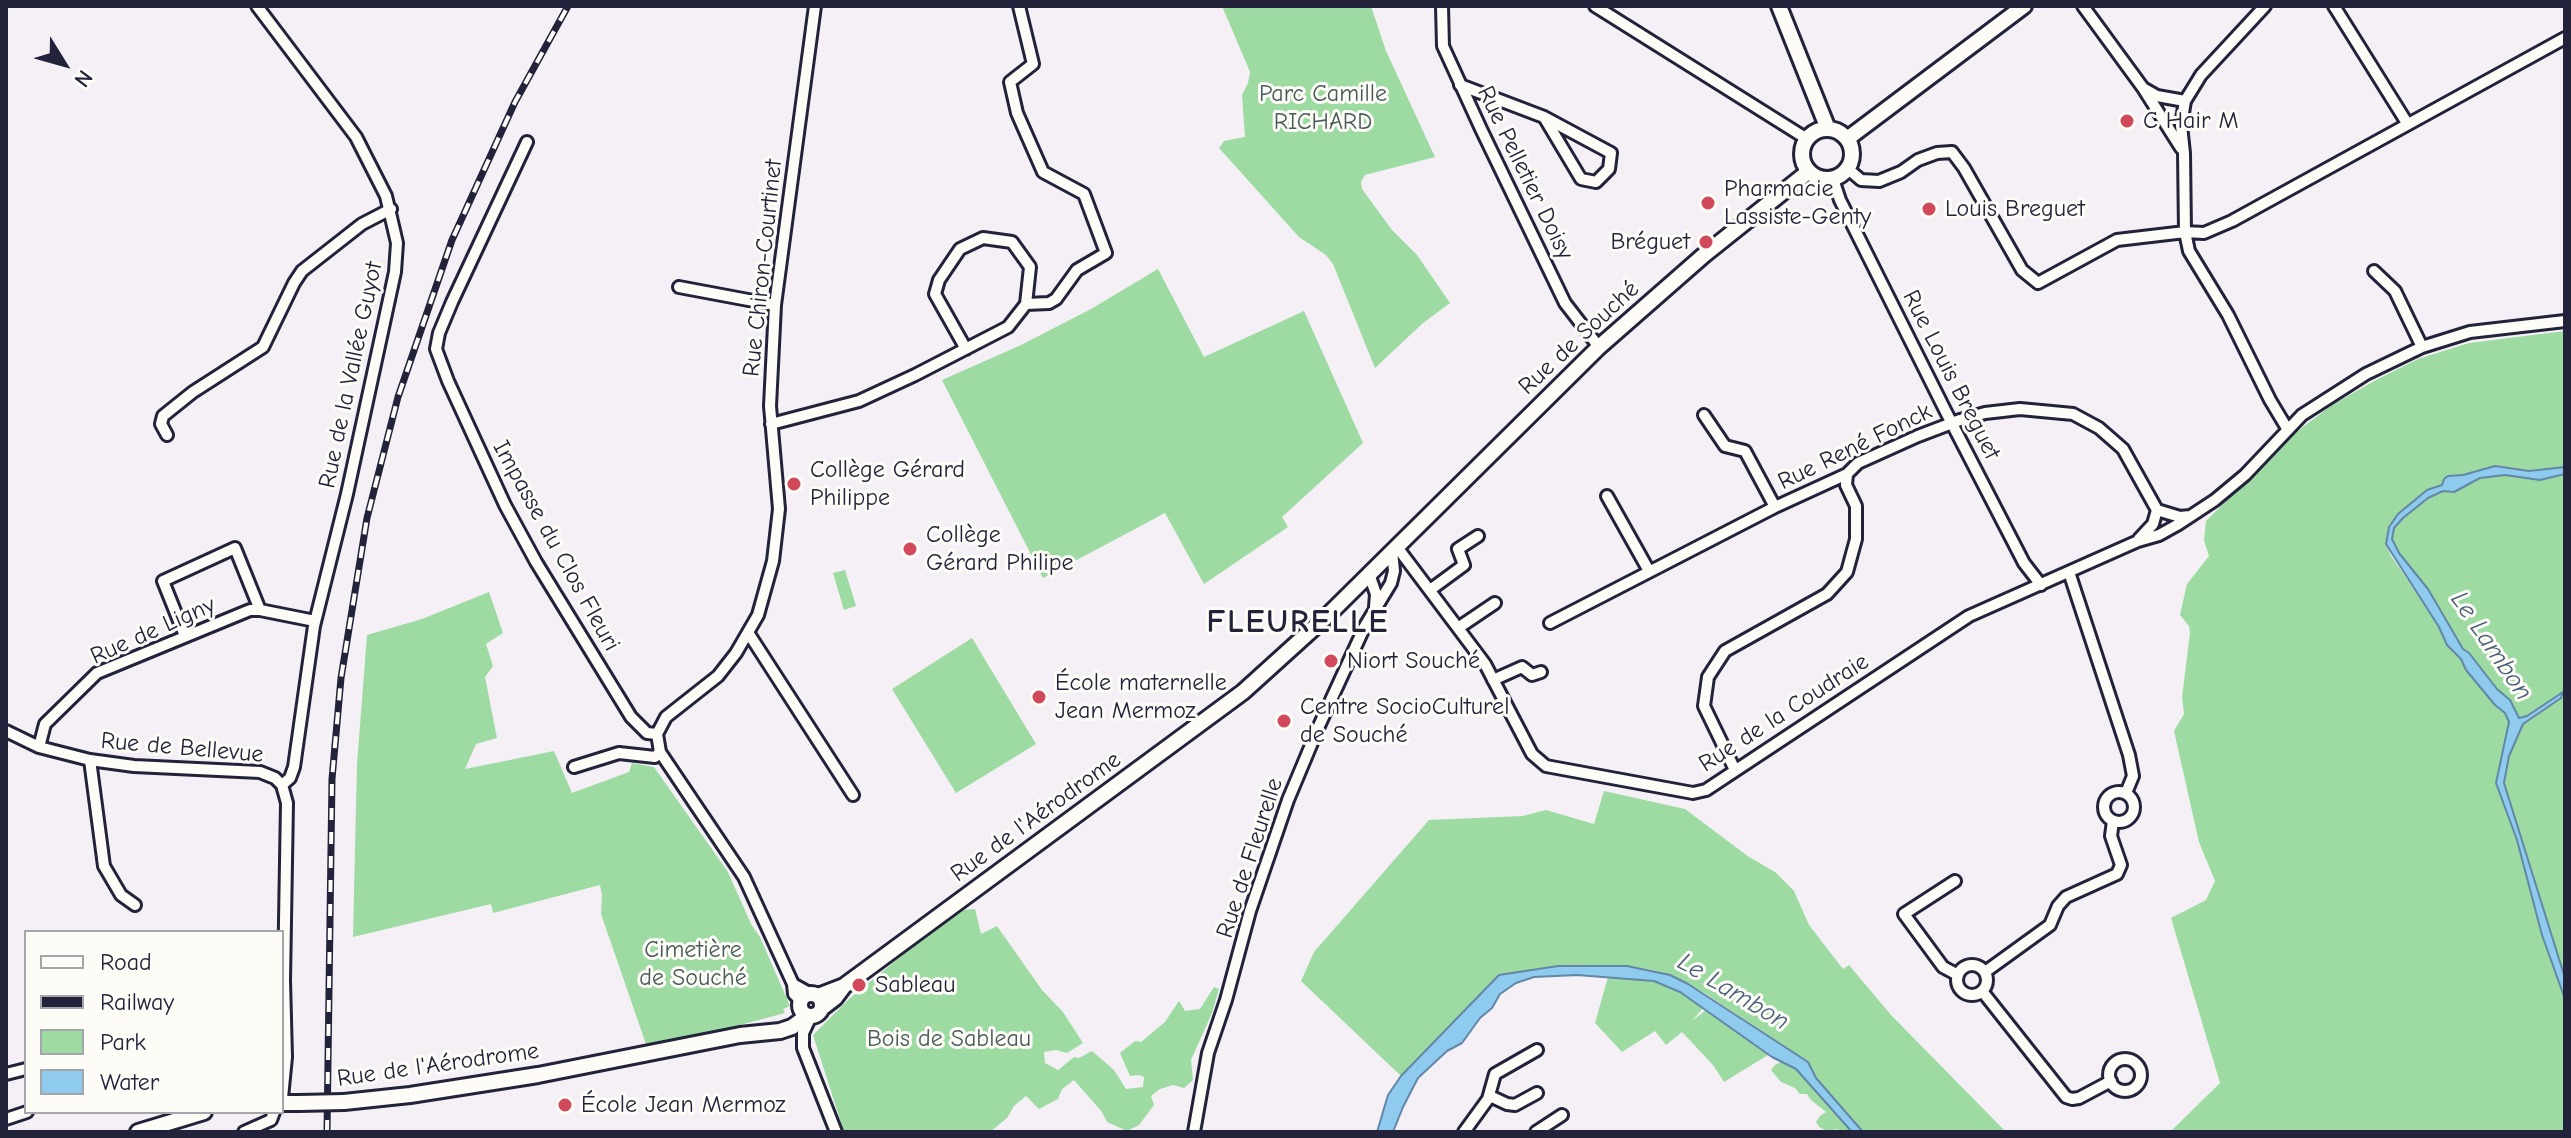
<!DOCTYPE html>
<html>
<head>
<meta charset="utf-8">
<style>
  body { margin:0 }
  #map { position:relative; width:2571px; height:1138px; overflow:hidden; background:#f5f0f5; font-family:"Comic Neue",sans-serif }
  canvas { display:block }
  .frame { position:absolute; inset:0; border:8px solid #22223b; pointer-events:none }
  .legend { position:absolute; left:24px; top:930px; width:260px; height:184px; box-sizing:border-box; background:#fdfcf7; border:2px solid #a5a5ac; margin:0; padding:10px 14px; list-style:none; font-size:24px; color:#22223b }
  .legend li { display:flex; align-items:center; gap:16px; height:40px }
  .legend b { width:40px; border:2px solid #a5a5ac }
  .north { position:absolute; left:24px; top:24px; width:80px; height:80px; -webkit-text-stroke:6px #fdfcf7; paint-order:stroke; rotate:127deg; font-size:22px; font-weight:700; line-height:32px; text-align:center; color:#22223b }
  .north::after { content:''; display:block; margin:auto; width:28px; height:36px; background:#22223b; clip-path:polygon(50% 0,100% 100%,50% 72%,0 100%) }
</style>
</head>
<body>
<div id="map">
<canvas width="2571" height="1138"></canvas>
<div class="frame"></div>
<ul class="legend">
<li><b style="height:10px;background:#fdfcf7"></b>Road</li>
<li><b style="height:10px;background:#22223b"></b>Railway</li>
<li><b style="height:22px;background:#9ddba3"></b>Park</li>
<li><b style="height:22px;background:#8ecbef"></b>Water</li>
</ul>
<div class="north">N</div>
</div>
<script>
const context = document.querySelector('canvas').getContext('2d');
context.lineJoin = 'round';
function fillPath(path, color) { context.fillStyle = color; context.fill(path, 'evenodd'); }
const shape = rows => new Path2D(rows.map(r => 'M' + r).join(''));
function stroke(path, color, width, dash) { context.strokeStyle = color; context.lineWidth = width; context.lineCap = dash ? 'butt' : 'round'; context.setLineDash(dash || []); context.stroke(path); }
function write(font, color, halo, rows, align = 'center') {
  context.font = font + ' "Comic Neue",sans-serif'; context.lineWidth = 6; context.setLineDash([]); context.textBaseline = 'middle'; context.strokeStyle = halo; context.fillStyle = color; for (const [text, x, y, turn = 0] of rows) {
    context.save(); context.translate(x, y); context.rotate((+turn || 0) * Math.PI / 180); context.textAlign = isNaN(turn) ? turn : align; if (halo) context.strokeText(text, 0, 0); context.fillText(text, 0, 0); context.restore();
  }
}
fillPath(shape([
  [1222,6,1371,6,1386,51,1435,157,1365,175,1361,182,1362,189,1392,230,1417,255,1450,303,1423,323,1375,368,1333,264,1326,255,1299,237,1219,148,1224,141,1245,137,1242,95,1248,83,1250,72],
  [1158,269,1204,357,1304,311,1363,443,1282,517,1288,527,1204,584,1165,513,1043,578,942,380,1021,345,1091,309],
  [2565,331,2565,467,2529,471,2495,466,2463,475,2448,477,2443,485,2427,490,2398,514,2389,527,2386,544,2390,554,2439,627,2447,645,2461,659,2466,670,2500,710,2505,713,2509,722,2496,783,2517,840,2542,935,2565,999,2565,1132,2170,1132,2220,1083,2171,918,2206,900,2215,881,2199,842,2174,731,2184,714,2182,697,2190,633,2189,626,2180,615,2187,584,2209,556,2204,540,2206,521,2291,436,2332,405,2376,380,2418,359,2469,343],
  [2565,474,2565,978,2504,783,2509,756,2523,724,2561,698,2561,693,2527,716,2519,718,2510,700,2497,689,2469,653,2463,649,2428,589,2399,553,2392,539,2394,528,2403,518,2428,498,2443,491,2454,492,2480,478,2505,475,2540,480],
  [845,570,856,606,844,610,833,573],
  [489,592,503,633,486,644,493,666,485,677,497,738,476,744,465,769,554,751,572,793,629,772,632,763,654,767,728,872,751,924,760,937,790,1006,783,1009,785,1013,725,1029,646,1044,601,914,602,895,600,885,493,913,491,904,353,937,357,764,367,635,422,619],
  [972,638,1036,744,956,793,892,689],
  [1604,791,1685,809,1749,857,1775,872,1794,891,1809,925,1843,969,1849,965,1891,1015,2006,1132,1863,1132,1816,1078,1808,1062,1706,994,1670,975,1652,970,1627,966,1558,966,1499,975,1401,1076,1301,981,1314,952,1429,820,1523,816,1546,810,1594,824],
  [975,909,981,934,997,926,1042,990,1063,1012,1083,1043,1067,1053,1056,1050,1044,1052,1045,1063,1058,1070,1074,1057,1079,1058,1092,1051,1114,1070,1126,1089,1143,1087,1144,1077,1139,1075,1130,1076,1120,1053,1135,1041,1141,1042,1165,1022,1179,1001,1185,1011,1200,1009,1214,987,1219,989,1212,1013,1191,1060,1193,1080,1184,1088,1173,1085,1160,1089,1151,1096,1154,1105,1139,1125,1127,1131,1107,1122,1102,1112,1074,1080,1062,1089,1058,1099,1039,1109,1026,1096,1014,1106,1007,1118,990,1132,844,1132,813,1035,849,999,911,948,964,910],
  [1608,977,1654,981,1680,992,1703,1008,1692,1021,1706,1010,1768,1055,1724,1082,1713,1065,1682,1032,1666,1045,1655,1031,1622,1052,1595,1023],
  [1782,1062,1796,1069,1852,1132,1837,1132,1837,1129,1827,1131,1819,1127,1816,1122,1820,1116,1826,1112,1811,1100,1807,1094,1800,1094,1795,1088,1781,1082,1771,1070,1776,1064]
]), '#9ddba3');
const water = shape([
  [2495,466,2529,471,2565,467,2565,474,2540,480,2505,475,2480,478,2454,492,2443,491,2428,498,2403,518,2394,528,2392,539,2399,553,2428,589,2463,649,2469,653,2497,689,2510,700,2519,718,2527,716,2563,692,2561,698,2523,724,2509,756,2504,783,2565,978,2565,999,2542,935,2517,840,2496,783,2509,722,2505,713,2495,705,2466,670,2461,659,2447,645,2439,627,2386,544,2389,527,2398,514,2427,490,2442,485,2444,479,2448,476,2463,475,2495,466],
  [1558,966,1627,966,1670,975,1688,984,1808,1062,1816,1078,1863,1132,1852,1132,1796,1069,1772,1057,1680,992,1654,981,1577,975,1534,977,1516,983,1500,994,1492,1008,1480,1018,1462,1043,1447,1051,1418,1078,1403,1107,1393,1132,1377,1132,1388,1095,1401,1076,1499,975,1558,966]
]);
fillPath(water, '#8ecbef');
stroke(water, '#6387a7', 2);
const street = shape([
  [257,6,356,137,386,196,397,243,395,272,347,494,314,626,294,767,290,778,282,785],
  [1019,6,1033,64,1010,82,1017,113,1043,172,1084,194,1106,253,1077,270,1056,299,1049,303,1026,304],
  [1442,6,1443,46,1481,129,1565,303,1599,347],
  [1595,6,1807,139],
  [2083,6,2143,88,2181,148],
  [2334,6,2407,123],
  [1460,85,1544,117,1611,153,1609,169,1596,182,1581,179,1544,117],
  [2143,88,2157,96,2185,101,2181,125,2184,153,2185,232,2189,251,2228,315,2270,400,2288,430],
  [2185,101,2201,75,2265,6],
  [527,142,452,302,439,333,436,349,448,381,505,505,536,562,631,717,647,733,657,734],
  [1847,168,1861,180,1879,181,1901,172,1918,160,1937,153,1952,152,1964,168,2022,270,2038,283,2117,240,2185,232,2204,233,2232,221,2565,38],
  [1833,179,1840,200,1946,412,2024,563,2041,585],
  [2374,271,2395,291,2422,347],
  [679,287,775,305],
  [966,349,935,294,939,280,960,249,983,238,1012,242,1030,267,1026,304],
  [1704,415,1725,446,1745,451,1775,507],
  [771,424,859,401,915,375,1008,327,1026,304],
  [167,435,161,424,163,416,193,392,263,347,294,283,302,271,362,224,391,209],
  [1607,496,1649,571],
  [2157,510,2180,517,2190,516],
  [2139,539,2153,524,2157,510],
  [1397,547,1485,664,1532,754,1546,766,1693,793,1706,790,1969,616,2138,541,2159,535,2177,525,2215,500,2245,475,2302,415,2366,374,2422,347,2470,332,2565,321],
  [2069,572,2129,755,2133,776,2126,793],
  [1369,574,1376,594,1375,607],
  [1430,590,1464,565,1458,549,1478,536],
  [1550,623,1775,507,1847,474,1858,463,1918,436,1960,420,1985,413,2020,409,2073,414,2099,428,2123,449,2157,510],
  [1458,628,1495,603],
  [749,634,853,795],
  [185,636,163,581,235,548,260,610],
  [1493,680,1522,667,1532,675,1541,672],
  [6,731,39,747,90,760,134,766,260,772,275,778,282,785,287,803,284,980,286,1057,282,1098],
  [39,747,45,724,97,673,250,610,260,610,315,621],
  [90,760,104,866,121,895,135,905],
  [574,767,619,753,655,757,660,752],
  [1735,770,1704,706,1708,677,1725,651,1827,594,1847,572,1856,539,1856,506,1846,485,1847,474],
  '2104 807a15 15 0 1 1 30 0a15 15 0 1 1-30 0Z',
  [1955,881,1904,914,1943,967,1958,975],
  '1957 980a15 15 0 1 1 30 0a15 15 0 1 1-30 0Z',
  [1985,972,2050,925,2058,906,2066,897,2117,874,2121,865,2111,836,2113,821],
  [793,984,744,877,660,752,657,734,666,717,718,676,736,653,758,615,773,561,779,509,770,406,775,305,815,6],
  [1982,991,2066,1097,2072,1099,2079,1098,2111,1081],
  [801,1001,794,994,793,984,811,994],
  [811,1016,803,1033,803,1048,836,1132],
  '2109 1075a16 16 0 1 1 32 0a16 16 0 1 1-32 0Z',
  [6,1074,26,1069],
  [1490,1096,1507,1104,1515,1105,1537,1093],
  [6,1119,27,1112],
  [244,1132,271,1120,274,1112],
  [1194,1132,1208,1053,1226,1000,1250,911,1288,800,1319,726,1365,626,1391,583,1394,571,1392,551],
  [1464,1132,1488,1099,1495,1074,1537,1050],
  [1536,1132,1562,1115]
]);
const secondary = shape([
  [1779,6,1828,129],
  '1802 154a25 25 0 1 1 50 0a25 25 0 1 1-50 0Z',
  [1847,139,2024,6],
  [844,986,1243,692,1327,616,1599,347,1704,255,1808,172],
  '800 1005a11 11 0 1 1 22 0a11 11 0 1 1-22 0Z',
  [818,996,844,986,835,998,822,1008],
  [344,1102,410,1095,538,1075,740,1035,780,1031,792,1027,807,1016],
  [282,1103,299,1103],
  [138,1132,204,1112]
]);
stroke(street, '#22223b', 16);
stroke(secondary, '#22223b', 20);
stroke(street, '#fdfcf7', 10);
stroke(secondary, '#fdfcf7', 14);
const rail = shape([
  [327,1132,332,779,341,678,367,518,398,397,452,240,515,102,568,6]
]);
stroke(rail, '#22223b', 7);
stroke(rail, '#fdfcf7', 4, [12]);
const secondaryBridge = shape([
  [299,1103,344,1102]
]);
stroke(secondaryBridge, '#22223b', 20, []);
stroke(secondaryBridge, '#fdfcf7', 14);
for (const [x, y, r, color] of [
  [2127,121,8,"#d1495b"],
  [1708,203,8,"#d1495b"],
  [1929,209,8,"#d1495b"],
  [1706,242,8,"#d1495b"],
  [794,484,8,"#d1495b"],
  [910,549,8,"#d1495b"],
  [1331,661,8,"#d1495b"],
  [1039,697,8,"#d1495b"],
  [1284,721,8,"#d1495b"],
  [859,985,8,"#d1495b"],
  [565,1105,8,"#d1495b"]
]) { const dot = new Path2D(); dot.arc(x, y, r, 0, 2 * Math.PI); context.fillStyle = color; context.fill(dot); stroke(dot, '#fdfcf7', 3); }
write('24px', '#475a5a', '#fdfcf7', [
  ["Parc Camille",1323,94],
  ["RICHARD",1323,122],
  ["Cimetière",693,950],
  ["de Souché",693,978],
  ["Bois de Sableau",949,1039]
]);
write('24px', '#22223b', '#fdfcf7', [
  ["C Hair M",2143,121],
  ["Pharmacie",1724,189],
  ["Lassiste-Genty",1724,217],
  ["Louis Breguet",1945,209],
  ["Bréguet",1690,242,"right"],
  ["Collège Gérard",810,470],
  ["Philippe",810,498],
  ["Collège",926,535],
  ["Gérard Philipe",926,563],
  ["Niort Souché",1347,661],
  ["École maternelle",1055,683],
  ["Jean Mermoz",1055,711],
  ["Centre SocioCulturel",1300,707],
  ["de Souché",1300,735],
  ["Sableau",875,985],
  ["École Jean Mermoz",581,1105]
], 'left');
write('24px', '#22223b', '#fdfcf7', [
  ["Rue Pelletier Doisy",1525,173,64],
  ["Rue Chiron-Courtinet",763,268,-84],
  ["Rue de Souché",1579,338,-43],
  ["Rue de la Vallée Guyot",351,375,-78],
  ["Rue Louis Breguet",1951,375,63],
  ["Rue René Fonck",1855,447,-26],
  ["Impasse du Clos Fleuri",556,546,61],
  ["Rue de Ligny",153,631,-24],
  ["Rue de la Coudraie",1784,713,-33],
  ["Rue de Bellevue",182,748,5],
  ["Rue de l'Aérodrome",1036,817,-36],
  ["Rue de Fleurelle",1250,858,-72],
  ["Rue de l'Aérodrome",438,1065,-8]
]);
write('italic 26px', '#485d7a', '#fdfcf7', [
  ["Le Lambon",2491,646,56],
  ["Le Lambon",1733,992,31]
]);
context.letterSpacing = '2px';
write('bold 32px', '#22223b', '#fdfcf7', [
  ["FLEURELLE",1298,623]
]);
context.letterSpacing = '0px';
</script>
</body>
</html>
